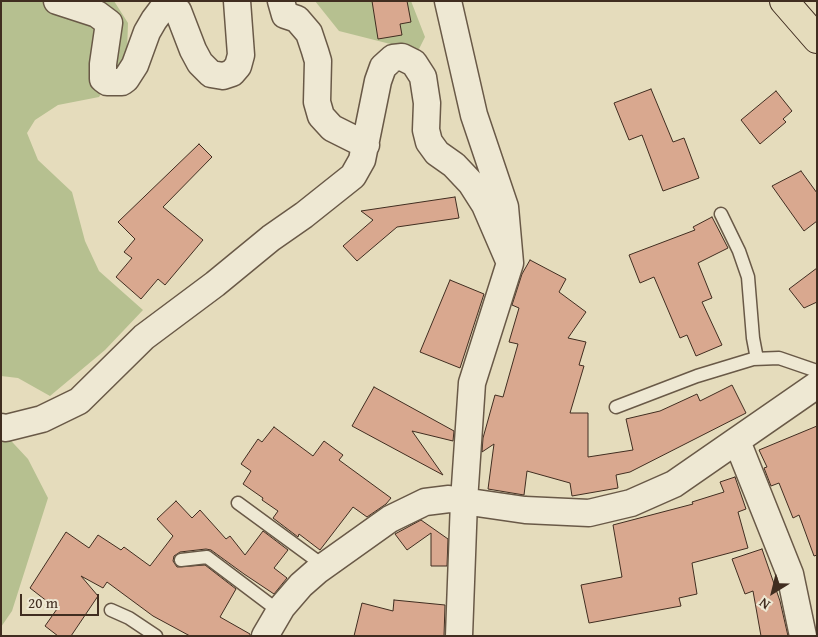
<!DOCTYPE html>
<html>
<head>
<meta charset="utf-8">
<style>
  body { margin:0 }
  #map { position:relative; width:818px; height:637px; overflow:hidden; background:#e5dcbc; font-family:"Gentium Book Plus",serif }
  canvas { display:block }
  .frame { position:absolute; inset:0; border:2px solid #402d20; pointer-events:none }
  .north { position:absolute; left:748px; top:567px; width:50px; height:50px; -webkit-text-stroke:4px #eee8d3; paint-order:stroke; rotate:216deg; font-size:14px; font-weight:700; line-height:20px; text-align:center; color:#402d20 }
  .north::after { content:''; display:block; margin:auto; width:18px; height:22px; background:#402d20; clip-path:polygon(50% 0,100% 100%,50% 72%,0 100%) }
  .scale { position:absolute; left:20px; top:594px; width:79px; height:22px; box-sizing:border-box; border:2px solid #402d20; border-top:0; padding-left:6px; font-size:15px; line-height:18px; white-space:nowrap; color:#402d20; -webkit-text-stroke:4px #eee8d3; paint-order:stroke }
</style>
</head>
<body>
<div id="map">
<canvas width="818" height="637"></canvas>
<div class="frame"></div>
<div class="north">N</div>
<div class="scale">20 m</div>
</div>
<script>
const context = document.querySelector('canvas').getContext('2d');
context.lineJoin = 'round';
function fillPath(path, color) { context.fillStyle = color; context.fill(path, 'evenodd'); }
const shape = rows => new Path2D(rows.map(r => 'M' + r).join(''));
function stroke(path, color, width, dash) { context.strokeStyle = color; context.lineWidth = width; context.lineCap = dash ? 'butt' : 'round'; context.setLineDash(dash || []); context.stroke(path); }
fillPath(shape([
  [1,1,114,1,128,23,127,53,99,97,58,105,35,120,27,133,38,160,72,192,85,241,99,271,143,310,105,350,50,396,18,378,1,376],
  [315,1,411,1,425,37,418,51,339,31],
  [1,430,28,459,48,498,12,611,1,627]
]), '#b6c090');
const building = shape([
  [372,1,407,1,411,22,400,24,402,35,378,39,372,1],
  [651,89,673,142,684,138,699,178,663,191,642,135,629,140,614,103,651,89],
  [776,91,792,111,783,119,786,122,760,144,741,120,776,91],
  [199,144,212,157,163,207,203,240,165,285,158,279,141,299,116,277,132,258,124,252,135,239,118,222,199,144],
  [801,171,817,193,817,221,804,231,772,186,801,171],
  [455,197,459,218,397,227,357,261,343,246,373,220,361,211,455,197],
  [712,217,728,248,698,263,712,298,702,302,722,345,696,356,687,335,680,338,654,277,640,283,629,255,695,230,693,227,712,217],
  [530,260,566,279,559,292,586,312,568,338,586,342,579,365,584,366,570,413,588,413,588,457,633,450,626,419,660,411,697,394,700,401,732,385,746,413,630,472,616,475,618,488,572,496,570,483,527,471,524,495,488,489,494,444,482,452,483,438,495,395,503,397,518,344,509,342,519,308,512,305,522,274,530,260],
  [817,268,817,302,804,308,789,289,817,268],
  [450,280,484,294,460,368,420,352,450,280],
  [374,387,454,431,453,441,412,431,443,475,352,426,374,387],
  [817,426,817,555,814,556,799,515,793,518,779,483,771,486,764,468,767,467,759,450,817,426],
  [274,427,313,456,324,441,343,455,339,460,391,498,386,504,367,517,353,507,320,550,299,534,298,537,273,518,278,511,262,500,263,498,243,484,251,471,241,464,258,439,262,442,274,427],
  [735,477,746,509,738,512,748,548,692,563,697,594,679,598,681,606,589,623,581,585,622,577,613,525,693,504,692,502,724,492,720,482,735,477],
  [176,501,192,518,200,510,226,539,230,536,245,555,263,531,288,550,274,568,287,578,274,594,244,574,211,550,206,549,180,552,174,556,173,561,177,567,205,565,236,589,220,617,250,634,250,636,190,636,153,616,107,582,103,588,81,576,98,596,71,636,58,636,45,626,57,609,30,588,66,532,89,548,98,535,121,550,124,547,150,566,173,536,157,519,176,501],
  [421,520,448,539,447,566,431,566,431,533,407,550,395,534,421,520],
  [762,549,780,601,788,636,761,636,753,591,745,594,732,559,762,549],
  [394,600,445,605,444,636,354,636,362,603,393,611,394,600]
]);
fillPath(building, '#d9a88f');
stroke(building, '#402d20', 1);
const service = shape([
  [721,214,739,251,748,277,753,338,757,359],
  [616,407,697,376,753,359,779,358,817,371],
  [238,503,324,566],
  [181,560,207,557,280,612],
  [111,610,129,618,156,636]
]);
const minor = shape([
  [57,1,97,14,109,23,103,64,103,79,107,82,122,82,126,79,135,65,147,32,154,20,163,8,169,5,178,11,193,50,200,63,211,74,223,76,232,73,238,66,241,55,237,1],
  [281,1,285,15,297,19,309,33,315,51,318,61,317,102,321,116,332,128,366,145],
  [448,1,474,115,505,207,510,263,472,383,464,501,459,636],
  [1,427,6,428,42,419,79,401,144,337,215,284,271,238,304,215,353,176,362,160,378,81,383,67,393,58,402,57,414,63,423,77,427,103,426,130,429,142,437,153,454,165,471,183,485,205,510,263],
  [737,441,790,574,803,636],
  [265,636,282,607,301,585,317,571,390,519,425,502,449,499,525,510,589,513,631,503,674,484,817,385]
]);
const primary = shape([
  [784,1,817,39]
]);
stroke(service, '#695947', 15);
stroke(minor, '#695947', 29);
stroke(primary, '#402d20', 30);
stroke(service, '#eee8d3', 12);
stroke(minor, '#eee8d3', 26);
stroke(primary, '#e5dcbc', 28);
</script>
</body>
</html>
